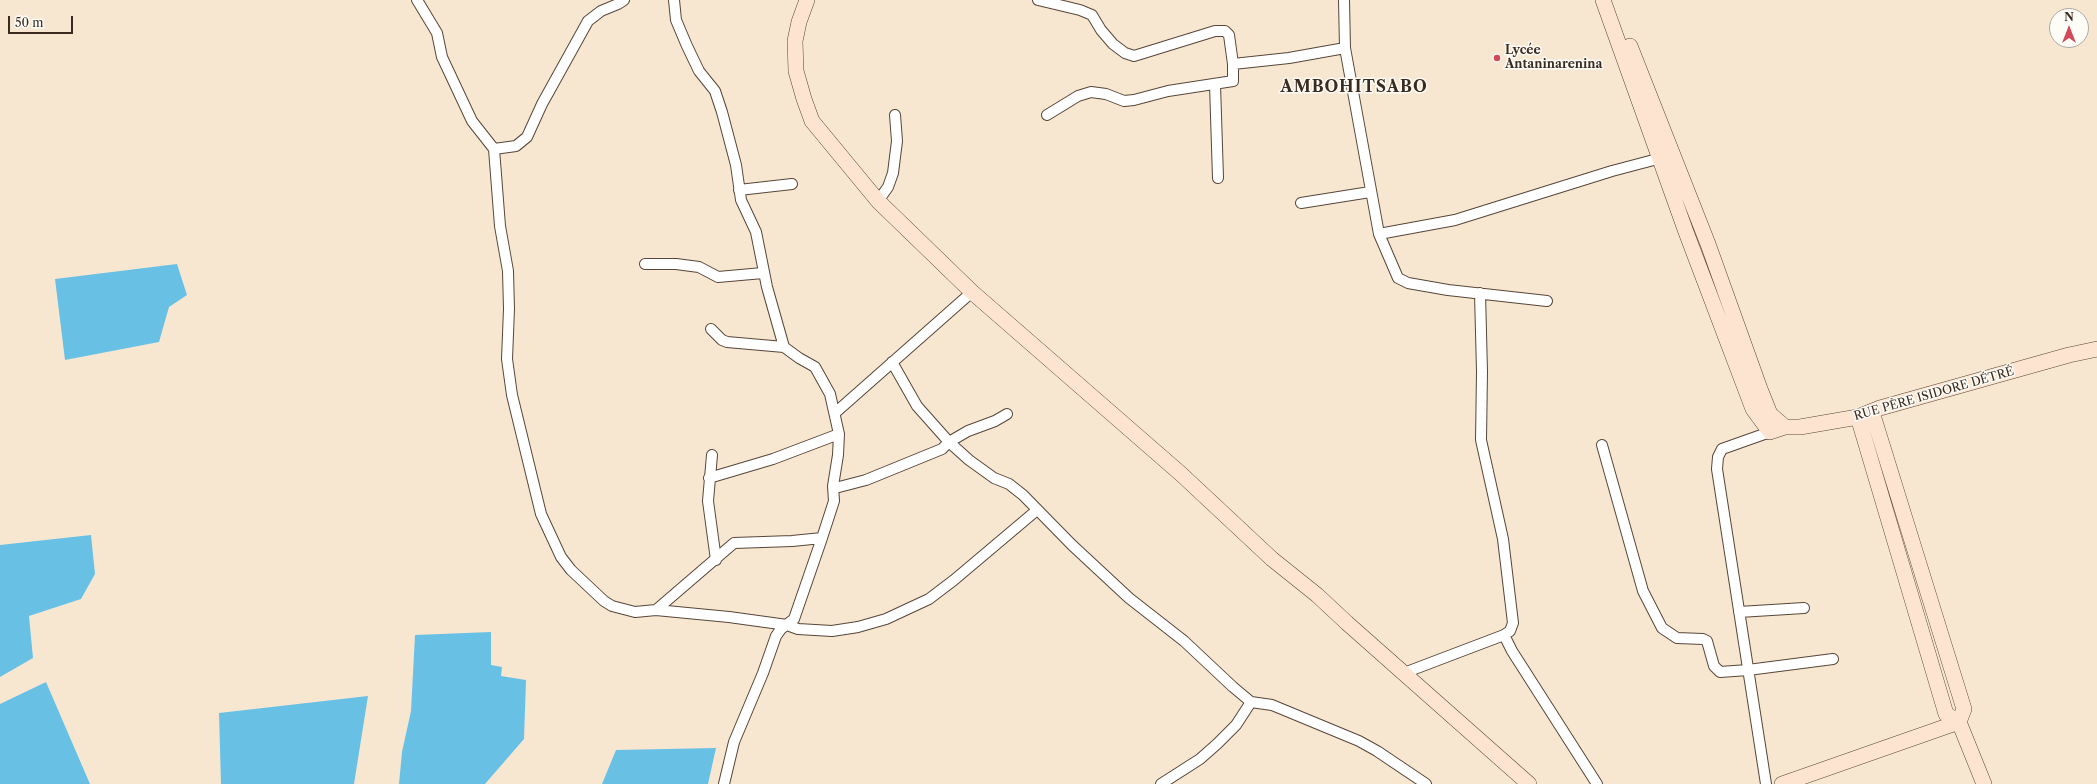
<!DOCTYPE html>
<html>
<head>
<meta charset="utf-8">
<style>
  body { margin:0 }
  #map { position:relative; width:2097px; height:784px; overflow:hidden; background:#f7e7d1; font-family:"Libre Caslon Text",serif }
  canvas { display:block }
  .north { position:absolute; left:2049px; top:8px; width:40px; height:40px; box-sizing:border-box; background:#fdfcf7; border:1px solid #afa8a0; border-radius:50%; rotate:0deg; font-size:11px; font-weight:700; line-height:16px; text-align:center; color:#3b2a1e }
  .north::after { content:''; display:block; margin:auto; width:14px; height:18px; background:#d1495b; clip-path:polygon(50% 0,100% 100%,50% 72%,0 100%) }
  .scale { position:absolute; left:8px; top:16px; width:65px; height:18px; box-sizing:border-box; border:2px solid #3b2a1e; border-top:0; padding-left:5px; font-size:12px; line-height:14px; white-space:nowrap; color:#3b2a1e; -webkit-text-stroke:3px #fdfcf7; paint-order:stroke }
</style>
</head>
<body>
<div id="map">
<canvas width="2097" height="784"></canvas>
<div class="north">N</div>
<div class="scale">50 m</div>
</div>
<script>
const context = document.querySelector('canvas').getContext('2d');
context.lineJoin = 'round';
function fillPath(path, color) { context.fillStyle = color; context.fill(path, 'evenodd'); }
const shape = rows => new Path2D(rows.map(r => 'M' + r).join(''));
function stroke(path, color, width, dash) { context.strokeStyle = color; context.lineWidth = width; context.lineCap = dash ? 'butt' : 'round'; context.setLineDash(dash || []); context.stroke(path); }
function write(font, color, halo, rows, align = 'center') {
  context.font = font + ' "Libre Caslon Text",serif'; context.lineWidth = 3; context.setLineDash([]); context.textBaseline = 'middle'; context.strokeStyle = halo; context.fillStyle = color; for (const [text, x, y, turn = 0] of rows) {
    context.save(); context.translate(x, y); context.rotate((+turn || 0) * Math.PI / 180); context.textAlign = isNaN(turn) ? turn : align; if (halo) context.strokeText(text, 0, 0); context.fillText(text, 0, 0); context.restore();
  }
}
fillPath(shape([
  [177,264,187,295,169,307,159,342,65,360,55,279],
  [91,535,95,574,81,599,29,616,33,658,0,677,0,545],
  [491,632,491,665,502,667,501,676,526,680,524,739,485,784,399,784,402,752,411,711,415,635],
  [46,682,90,784,0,784,0,704],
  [368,696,354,784,221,784,219,713],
  [716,748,708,784,602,784,616,750]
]), '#68c1e5');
const street = shape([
  [417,0,437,33,442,57,472,121,494,149,500,226,508,271,509,309,507,359,512,395,541,514,561,557,571,570,604,601,612,606,635,612,656,610,729,617,787,625,798,629,832,631,858,627,886,619,929,599,954,580,1037,510],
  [674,0,676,20,687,46,699,71,715,91,722,112,736,165,741,200,756,232,767,287,784,347],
  [1038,0,1080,10,1092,15,1101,30,1113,44,1125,53,1134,56,1215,31,1225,31,1229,35,1233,64,1289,58,1345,48],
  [1344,0,1345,48,1379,234,1455,220,1612,171,1665,157],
  [1215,84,1218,178],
  [1047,115,1078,96,1091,92,1106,94,1124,101,1134,100,1168,91,1233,81,1233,64],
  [494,149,516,146,527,137,542,104,588,21,601,11,618,4,624,0],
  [739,190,792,184],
  [878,201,888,187,893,173,897,141,895,115],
  [1301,203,1370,192],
  [1379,234,1398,278,1408,283,1448,290,1547,301],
  [645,264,676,264,699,267,718,277,763,273],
  [892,362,917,406,949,442,969,460,994,478,1009,484,1023,495,1072,545,1129,598,1184,641,1233,687,1251,702],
  [835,413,972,292],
  [1602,445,1643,591,1662,628,1677,638,1703,639,1707,641,1714,666,1720,672,1748,670,1833,659],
  [712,455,708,501,716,560],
  [709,478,773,459,839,434],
  [833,486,839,487,866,480,942,449,949,442,968,431,995,421,1007,414],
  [656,610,734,543,792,541,822,538,834,501,833,486,838,455,839,434,830,394,815,367,799,358,784,347,727,342,722,340,711,329],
  [1739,612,1804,608],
  [1504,635,1512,651,1597,784],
  [1404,673,1504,635,1510,631,1513,623,1503,539,1481,440,1482,372,1480,293],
  [724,784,734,742,763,673,776,636,781,629,794,619,822,538],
  [1161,784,1200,759,1217,744,1236,725,1251,702,1272,705,1359,741,1377,751,1426,784],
  [1766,784,1717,469,1718,457,1722,449,1770,432]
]);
const secondary = shape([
  [807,0,799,22,795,41,796,71,804,99,812,121,878,201,972,292,1181,474,1272,559,1317,595,1347,623,1529,784],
  [1603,0,1686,232,1753,409,1770,432,1785,427,1800,427,1858,417,1880,408,2069,355,2097,349],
  [1630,46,1708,244,1760,389,1770,414,1785,427],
  [1858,417,1946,714,1959,722,1984,784],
  [1782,784,1959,722,1964,709,1872,412]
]);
stroke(street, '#574639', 12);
stroke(secondary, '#574639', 16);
stroke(street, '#fff', 10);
stroke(secondary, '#fde4d0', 15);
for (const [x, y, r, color] of [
  [1497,58,4,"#d1495b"]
]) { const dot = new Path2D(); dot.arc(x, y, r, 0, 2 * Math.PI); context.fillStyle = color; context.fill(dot); stroke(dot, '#fdfcf7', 1.5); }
write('bold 12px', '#3b2a1e', '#fdfcf7', [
  ["Lycée",1505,51],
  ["Antaninarenina",1505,65]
], 'left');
write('12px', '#3b2a1e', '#fdfcf7', [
  ["RUE PÈRE ISIDORE DÉTRÉ",1934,394,-16]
]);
context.letterSpacing = '1px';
write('bold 16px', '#3b2a1e', '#fdfcf7', [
  ["AMBOHITSABO",1354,87]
]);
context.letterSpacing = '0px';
</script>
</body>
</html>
